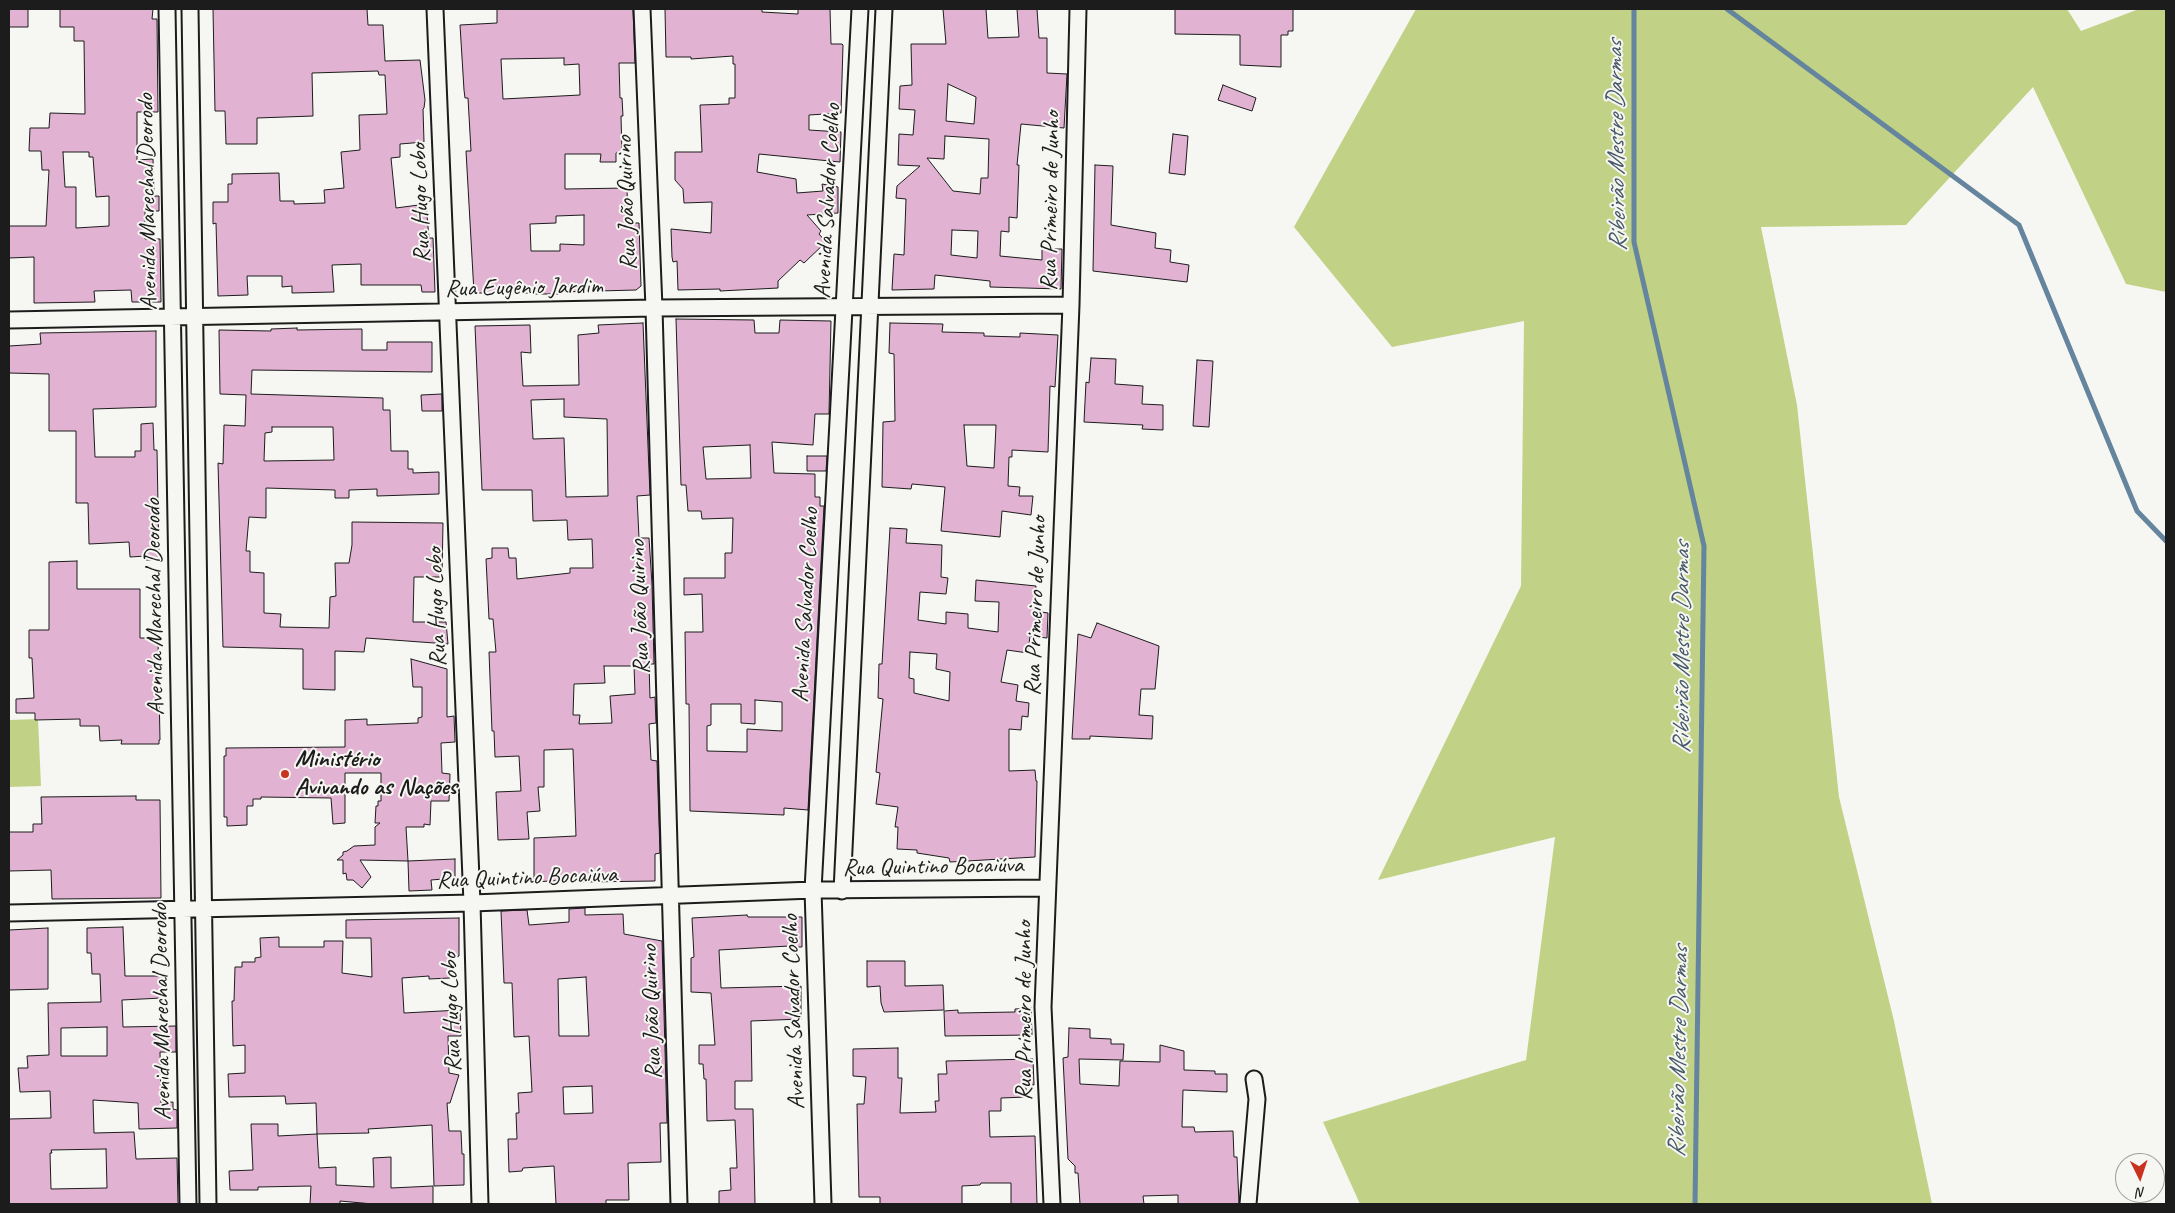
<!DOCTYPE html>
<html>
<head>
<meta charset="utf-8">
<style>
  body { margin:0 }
  #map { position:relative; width:2175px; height:1213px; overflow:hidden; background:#f6f6f2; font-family:Caveat,sans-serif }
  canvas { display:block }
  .frame { position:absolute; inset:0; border:10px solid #1c1c1c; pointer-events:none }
  .north { position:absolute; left:2115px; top:1153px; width:50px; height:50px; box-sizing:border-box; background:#f6f6f2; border:1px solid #9f9f9c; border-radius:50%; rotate:176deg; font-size:14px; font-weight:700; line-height:20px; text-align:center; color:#1c1c1c }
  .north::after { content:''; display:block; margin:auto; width:18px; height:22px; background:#c8321e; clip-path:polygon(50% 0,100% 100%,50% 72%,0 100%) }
</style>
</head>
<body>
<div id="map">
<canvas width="2175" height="1213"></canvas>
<div class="frame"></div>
<div class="north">N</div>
</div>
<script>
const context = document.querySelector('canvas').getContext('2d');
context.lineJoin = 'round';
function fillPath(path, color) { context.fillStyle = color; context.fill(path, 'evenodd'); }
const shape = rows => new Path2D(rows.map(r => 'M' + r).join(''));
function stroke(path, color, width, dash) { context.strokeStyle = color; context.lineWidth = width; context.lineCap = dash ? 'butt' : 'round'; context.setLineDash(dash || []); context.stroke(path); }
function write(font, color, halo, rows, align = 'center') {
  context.font = font + ' Caveat,sans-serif'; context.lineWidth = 4; context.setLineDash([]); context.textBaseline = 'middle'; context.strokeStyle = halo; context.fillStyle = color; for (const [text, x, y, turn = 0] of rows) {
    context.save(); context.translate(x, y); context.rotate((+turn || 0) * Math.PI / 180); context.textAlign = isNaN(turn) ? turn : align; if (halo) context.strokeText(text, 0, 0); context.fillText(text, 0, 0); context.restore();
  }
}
fillPath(shape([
  [1416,9,2067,9,2081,31,2139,9,2166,9,2166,292,2126,284,2033,87,1906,225,1761,227,1797,405,1839,797,1894,1021,1932,1204,1360,1204,1323,1122,1526,1060,1555,837,1378,880,1521,586,1524,321,1392,347,1294,227],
  [38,719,41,786,9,787,9,720]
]), '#c1d186');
stroke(shape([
  [1634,9,1634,242,1704,546,1695,1204],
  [1727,9,2019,225,2137,511,2166,541]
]), '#65849d', 5);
const building = shape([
  [9,9,28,9,28,27,9,27,9,9],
  [60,9,153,9,152,19,157,19,158,112,137,112,137,160,153,159,154,196,159,196,159,211,145,211,145,239,160,239,161,302,132,302,131,290,94,291,95,302,34,303,34,257,9,258,9,226,46,226,49,170,42,170,41,151,29,151,30,128,49,128,50,113,85,114,84,41,74,41,74,27,60,27,60,9],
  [63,152,89,152,89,157,93,157,96,197,109,196,109,226,76,228,76,187,65,187,63,152],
  [213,9,367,9,368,25,383,25,385,61,420,60,425,100,424,108,423,109,424,142,400,144,400,157,391,158,396,208,426,204,429,238,433,238,435,292,422,292,421,285,361,285,361,264,332,265,334,292,292,293,292,286,282,287,282,276,247,276,248,295,218,296,216,223,213,224,213,202,228,202,228,184,232,184,232,174,279,173,280,201,294,201,294,204,325,203,324,190,344,188,341,152,360,150,359,115,387,114,385,75,379,75,378,71,312,73,313,116,257,118,257,144,226,144,225,111,215,111,213,9],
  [497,9,633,9,635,63,619,63,620,98,622,98,623,116,621,116,622,153,616,153,616,162,600,162,601,154,565,154,565,189,627,188,628,223,639,223,641,286,636,290,560,292,561,294,534,294,534,293,474,293,466,151,471,151,468,98,465,98,464,90,460,25,497,23,497,9],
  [564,58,564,65,579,64,580,95,503,99,501,59,564,58],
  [584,215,584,245,560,244,560,251,531,251,530,224,556,223,556,216,584,215],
  [665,9,762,9,762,12,798,14,798,9,830,9,831,44,842,44,843,45,841,113,809,115,809,130,841,132,840,162,759,154,757,172,796,179,797,193,823,191,822,184,838,187,838,213,807,215,821,231,819,234,826,242,804,263,800,260,778,281,778,288,720,291,720,289,678,290,677,261,673,262,672,257,671,229,711,233,712,202,684,203,683,189,675,180,675,152,702,152,700,105,729,104,729,98,735,98,735,64,733,64,733,56,691,59,691,57,666,57,665,9],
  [943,9,986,9,988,38,1019,37,1017,9,1037,9,1039,38,1047,38,1047,73,1067,74,1064,128,1021,124,1017,165,1019,165,1017,218,1009,217,1009,232,1001,231,1000,256,1042,260,1042,249,1062,249,1061,289,990,287,990,281,935,275,934,289,892,290,894,254,904,255,906,199,896,198,897,186,920,166,898,165,899,134,913,135,915,110,899,109,900,86,912,85,911,44,946,44,943,9],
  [948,84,976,97,974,124,946,121,948,84],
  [945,136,989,139,988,178,981,178,980,194,953,191,927,158,944,159,945,136],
  [952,230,978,231,977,258,951,255,952,230],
  [1175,9,1293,9,1293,31,1288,31,1288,35,1281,35,1281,67,1240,65,1240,35,1175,34,1175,9],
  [1223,85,1256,98,1252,111,1218,100,1223,85],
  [1173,134,1188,136,1185,175,1169,173,1173,134],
  [1095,165,1113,166,1111,225,1156,233,1155,248,1171,250,1170,262,1189,265,1187,282,1093,271,1095,165],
  [676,319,754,320,755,333,779,333,780,320,831,321,829,414,815,414,813,445,772,442,774,473,815,474,815,497,820,497,820,506,824,506,808,810,784,808,784,815,690,811,689,704,686,704,685,632,703,632,702,594,684,595,684,578,725,578,725,553,732,553,733,518,702,519,701,511,688,511,686,485,681,485,676,319],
  [750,445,751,478,706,479,703,447,750,445],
  [755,700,782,702,782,731,747,729,747,752,707,751,707,726,711,725,711,704,741,704,741,723,755,724,755,700],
  [643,323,650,495,637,496,639,538,649,538,652,584,654,664,649,664,650,698,655,697,656,723,649,724,651,760,657,761,660,853,655,854,655,881,583,882,583,879,534,882,534,838,576,836,573,749,544,750,544,787,538,787,540,811,527,812,529,839,498,840,496,792,521,791,519,756,495,757,494,731,492,731,489,652,496,652,493,619,489,619,486,559,492,558,492,548,508,548,509,558,516,558,517,579,570,573,570,568,593,568,592,539,568,540,567,520,533,521,532,490,482,490,475,326,530,325,531,353,521,352,523,386,579,385,578,335,599,333,598,325,643,323],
  [564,399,564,417,607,419,608,496,566,497,564,438,533,439,531,400,564,399],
  [604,666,634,666,635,694,610,696,612,723,579,724,580,715,573,715,574,684,605,683,604,666],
  [890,323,943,324,942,332,984,333,984,336,1020,337,1020,333,1058,335,1055,387,1050,386,1048,452,1012,450,1012,457,1009,457,1008,486,1020,487,1019,496,1033,496,1031,515,1002,511,1000,537,941,531,945,487,912,484,911,489,882,487,883,422,895,421,894,354,889,353,890,323],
  [964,425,996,425,994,468,967,466,964,425],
  [297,328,297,330,362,329,362,350,387,350,387,342,432,342,432,372,252,370,251,394,383,398,383,410,390,410,391,451,408,451,408,469,413,469,413,473,439,472,439,494,377,496,377,489,349,490,349,498,335,498,335,490,266,488,266,518,249,517,246,551,250,551,250,572,264,573,264,613,281,614,280,627,329,628,330,597,336,596,335,563,349,563,352,545,352,522,443,523,442,577,414,577,413,622,446,622,448,644,366,638,364,652,335,651,335,690,303,689,303,649,223,647,218,463,223,464,224,425,245,426,246,395,220,394,219,330,271,331,271,329,297,328],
  [272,427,333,427,334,460,264,461,265,433,272,432,272,427],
  [156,331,156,407,93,409,95,457,135,457,135,451,141,451,141,424,153,423,154,450,157,450,159,560,146,560,146,556,130,557,129,542,89,544,88,503,76,503,76,431,49,431,49,374,9,373,9,346,41,344,40,333,156,331],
  [1091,358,1116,359,1115,384,1143,386,1142,404,1163,405,1163,430,1142,429,1143,425,1084,422,1086,382,1089,383,1091,358],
  [1197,360,1213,361,1209,427,1193,426,1197,360],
  [442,394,442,411,422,411,421,395,442,394],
  [807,456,827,456,826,471,807,471,807,456],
  [890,528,907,529,906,543,942,545,941,577,948,578,946,594,920,592,918,620,946,624,946,612,968,614,968,628,998,632,999,602,975,601,976,580,1036,586,1035,611,1048,613,1047,638,1030,636,1028,653,1007,650,1001,682,1018,685,1016,701,1029,703,1028,717,1022,716,1021,730,1009,729,1009,771,1035,770,1036,781,1037,781,1035,857,950,862,949,858,917,853,917,850,897,849,898,827,895,827,898,807,876,804,880,773,876,772,883,699,878,698,879,664,882,664,890,528],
  [910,652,937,654,936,669,950,672,949,701,914,693,914,679,909,678,910,652],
  [77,561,77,589,140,589,140,638,158,638,160,740,159,740,159,744,121,744,122,740,100,741,99,726,80,726,80,719,35,720,35,713,16,713,16,699,34,698,32,658,29,658,29,630,49,630,49,562,77,561],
  [1097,623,1159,646,1155,689,1141,689,1139,715,1153,716,1152,739,1090,736,1090,739,1072,739,1078,634,1091,638,1097,623],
  [411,659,447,669,447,717,454,716,455,742,441,743,442,773,450,774,449,801,431,801,430,825,424,824,424,827,406,827,408,861,360,860,371,877,362,888,353,880,347,880,346,873,343,874,343,860,337,860,343,855,343,852,347,851,354,846,375,845,375,827,380,823,375,823,376,806,378,806,378,801,381,801,381,773,345,773,345,823,333,824,331,798,261,797,261,799,253,799,253,806,247,806,247,825,227,826,227,817,224,817,224,756,226,756,226,748,345,747,345,720,367,719,367,725,418,723,418,718,422,717,422,687,413,687,411,659],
  [136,796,136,800,160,800,161,898,52,899,51,870,9,871,9,832,33,832,33,824,42,824,41,797,136,796],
  [455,859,455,878,431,880,432,890,409,891,408,861,455,859],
  [585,908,585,915,623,914,624,934,662,941,667,1123,660,1123,661,1162,628,1163,629,1200,606,1200,606,1204,556,1204,554,1166,523,1168,522,1171,509,1172,508,1139,517,1139,516,1113,519,1113,518,1093,532,1092,529,1036,514,1037,512,983,504,983,501,911,527,910,529,925,569,922,569,909,585,908],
  [586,977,589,1036,559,1036,558,979,586,977],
  [592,1086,593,1113,564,1114,563,1087,592,1086],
  [747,915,748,917,802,917,802,947,789,947,789,946,719,950,721,988,801,986,801,1019,751,1021,752,1081,735,1081,735,1109,753,1109,755,1204,719,1204,719,1191,731,1190,730,1168,737,1168,735,1120,707,1121,706,1079,704,1079,703,1064,699,1064,699,1045,715,1045,711,993,691,992,691,958,694,957,692,918,747,915],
  [459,918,459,956,448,961,450,978,429,979,429,976,402,978,404,1013,460,1010,461,1036,448,1036,449,1073,459,1075,450,1103,447,1103,449,1131,461,1131,462,1154,464,1154,464,1185,434,1186,432,1125,368,1129,369,1133,317,1134,319,1168,336,1167,336,1185,374,1187,373,1158,391,1157,391,1188,433,1186,433,1204,373,1204,340,1201,340,1204,310,1204,311,1186,258,1187,258,1190,230,1190,229,1171,253,1170,251,1124,278,1124,278,1136,317,1134,316,1103,286,1104,285,1096,229,1097,228,1074,245,1073,245,1045,233,1046,232,1001,234,1001,235,967,242,967,242,962,255,962,255,958,261,957,260,938,279,937,279,947,324,947,324,941,343,941,342,973,372,977,371,938,346,938,346,920,459,918],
  [123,927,125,976,162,976,162,998,122,1000,123,1027,176,1026,176,1052,160,1052,161,1103,173,1102,173,1109,177,1110,177,1128,139,1129,138,1103,93,1100,94,1133,134,1132,136,1159,177,1158,178,1204,9,1204,9,1119,51,1118,50,1091,20,1092,18,1068,28,1068,27,1056,49,1055,48,1003,101,1002,100,974,92,974,91,953,87,953,87,928,123,927],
  [107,1027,107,1056,61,1056,61,1028,107,1027],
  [106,1149,107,1188,51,1189,50,1153,52,1153,51,1150,106,1149],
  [48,928,48,989,9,990,9,930,48,928],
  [867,961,905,961,905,986,943,985,944,1010,884,1012,881,1003,880,986,867,987,867,961],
  [1031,1008,1032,1035,945,1036,944,1011,958,1010,958,1013,1015,1012,1015,1009,1031,1008],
  [1069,1028,1090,1029,1090,1038,1111,1039,1111,1044,1124,1044,1123,1060,1079,1059,1080,1084,1119,1086,1120,1061,1160,1062,1160,1045,1184,1051,1184,1070,1215,1071,1215,1074,1227,1074,1227,1092,1183,1090,1182,1127,1194,1127,1195,1132,1233,1131,1234,1157,1237,1157,1239,1204,1178,1204,1178,1195,1143,1196,1144,1204,1080,1204,1078,1173,1075,1173,1075,1166,1068,1159,1063,1058,1068,1057,1069,1028],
  [898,1048,898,1078,902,1078,900,1113,936,1112,935,1101,939,1101,938,1074,947,1074,946,1061,1033,1059,1034,1085,1026,1084,1026,1097,1001,1098,1001,1111,989,1111,990,1137,1035,1136,1037,1204,1011,1204,1011,1183,981,1183,980,1185,962,1186,962,1204,880,1204,880,1197,859,1197,857,1104,864,1104,866,1077,853,1076,853,1049,898,1048]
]);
fillPath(building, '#e2b2d2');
stroke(building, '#1c1c1c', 1);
const street = shape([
  [167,9,188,1204],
  [190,9,208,1204],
  [435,9,472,903,480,1204],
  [642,9,654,308,679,1204],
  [9,320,654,308,1071,305],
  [842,891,884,9],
  [9,913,472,903,813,890,1047,888],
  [823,1204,813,890,860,9],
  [1052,1204,1043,1007,1071,305,1078,9],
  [1248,1204,1257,1099,1254,1079]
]);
stroke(street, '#1c1c1c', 19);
stroke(street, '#f6f6f2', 15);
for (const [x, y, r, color] of [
  [285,774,5,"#c8321e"]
]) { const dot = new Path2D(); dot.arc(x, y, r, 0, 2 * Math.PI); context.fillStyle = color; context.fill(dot); stroke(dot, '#f6f6f2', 2); }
write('24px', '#1c1c1c', '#f6f6f2', [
  ["Avenida Salvador Coelho",828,201,-87],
  ["Rua Primeiro de Junho",1051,201,-89],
  ["Avenida Marechal Deorodo",148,202,-91],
  ["Rua Hugo Lobo",421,203,-92],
  ["Rua João Quirino",627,203,-92],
  ["Rua Eugênio Jardim",524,288,-1],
  ["Avenida Salvador Coelho",806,605,-87],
  ["Rua Primeiro de Junho",1036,606,-88],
  ["Avenida Marechal Deorodo",155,607,-91],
  ["Rua Hugo Lobo",437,607,-92],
  ["Rua João Quirino",640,607,-92],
  ["Rua Quintino Bocaiúva",933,867,-1],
  ["Rua Quintino Bocaiúva",527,878,-2],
  ["Rua Primeiro de Junho",1025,1011,-90],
  ["Avenida Marechal Deorodo",162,1012,-91],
  ["Rua Hugo Lobo",452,1012,-92],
  ["Rua João Quirino",652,1012,-92],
  ["Avenida Salvador Coelho",794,1012,-92]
]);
write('bold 24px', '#1c1c1c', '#f6f6f2', [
  ["Ministério",295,760],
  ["Avivando as Nações",295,788]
], 'left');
write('italic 25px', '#465967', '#f6f6f2', [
  ["Ribeirão Mestre Darmas",1617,146,-91],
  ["Ribeirão Mestre Darmas",1682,648,-90],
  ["Ribeirão Mestre Darmas",1679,1052,-89]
]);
</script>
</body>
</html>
